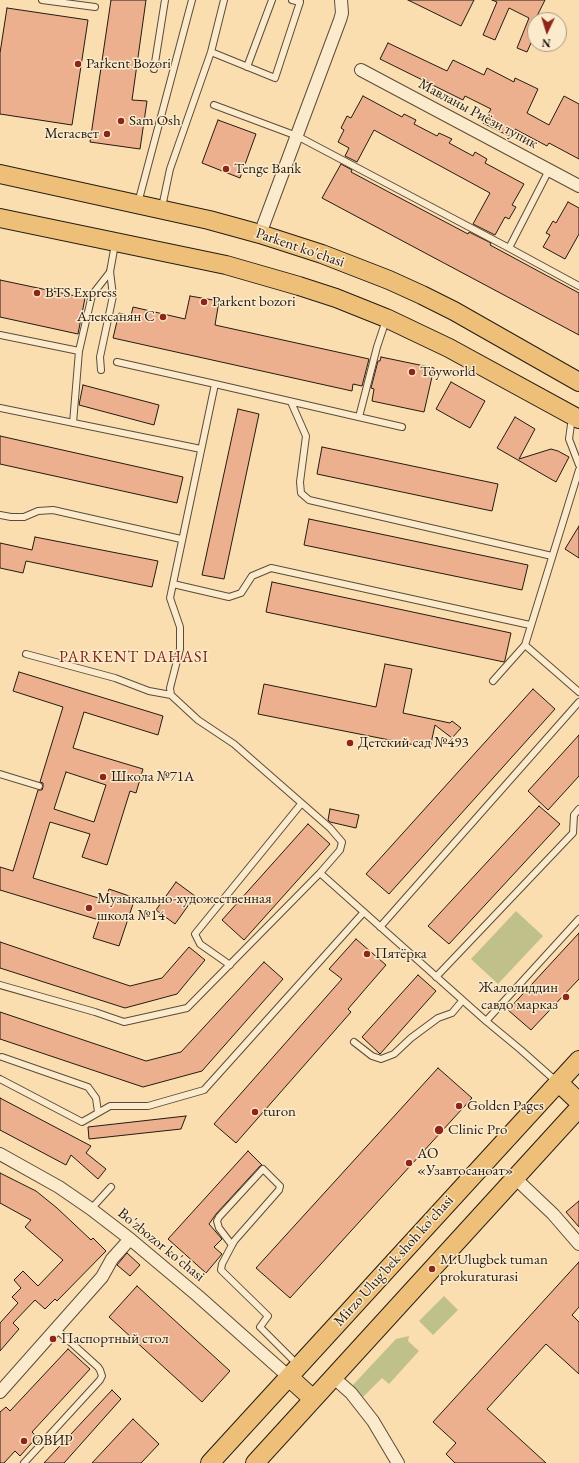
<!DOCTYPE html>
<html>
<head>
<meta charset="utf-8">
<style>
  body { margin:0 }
  #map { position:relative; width:579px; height:1463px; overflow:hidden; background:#fadeb0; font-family:"EB Garamond",serif }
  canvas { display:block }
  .north { position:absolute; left:527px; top:12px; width:40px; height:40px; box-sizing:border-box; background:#fceacc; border:1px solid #a69781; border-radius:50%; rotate:184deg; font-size:11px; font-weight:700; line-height:16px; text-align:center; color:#241b11 }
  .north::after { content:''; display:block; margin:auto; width:14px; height:18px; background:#8f2418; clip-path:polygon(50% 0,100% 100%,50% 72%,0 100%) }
</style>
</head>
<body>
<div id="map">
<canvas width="579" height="1463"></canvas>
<div class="north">N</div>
</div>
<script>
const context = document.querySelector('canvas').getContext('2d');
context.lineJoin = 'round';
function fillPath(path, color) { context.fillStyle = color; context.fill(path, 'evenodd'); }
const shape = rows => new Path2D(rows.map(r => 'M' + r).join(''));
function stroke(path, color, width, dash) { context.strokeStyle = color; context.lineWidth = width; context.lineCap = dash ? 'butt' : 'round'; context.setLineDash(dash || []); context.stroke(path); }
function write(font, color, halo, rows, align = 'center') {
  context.font = font + ' "EB Garamond",serif'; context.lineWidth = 3; context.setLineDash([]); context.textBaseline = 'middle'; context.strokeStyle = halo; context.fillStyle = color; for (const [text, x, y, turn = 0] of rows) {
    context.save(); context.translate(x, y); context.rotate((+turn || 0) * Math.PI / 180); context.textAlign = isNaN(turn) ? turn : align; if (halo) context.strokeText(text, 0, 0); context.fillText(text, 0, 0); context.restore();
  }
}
fillPath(shape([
  [516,911,543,936,498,984,471,959],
  [444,1296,458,1310,433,1335,419,1321],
  [409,1336,408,1341,419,1351,389,1384,382,1378,363,1397,351,1387,396,1339]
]), '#c0c18a');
const building = shape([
  [111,0,146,0,132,100,147,101,140,149,90,142,111,0],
  [408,0,474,0,461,26,408,0],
  [492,0,545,0,535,20,535,34,527,52,517,48,529,18,509,8,495,40,483,35,497,2,492,0],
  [7,8,88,20,72,125,0,114,0,53,7,8],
  [388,43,447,71,453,60,484,75,487,68,514,82,515,78,538,89,527,113,549,125,564,96,579,104,579,159,549,143,547,146,515,129,511,137,483,123,491,109,465,96,463,100,380,59,388,43],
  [363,96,402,117,404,114,416,120,414,124,437,136,439,133,452,139,449,143,473,156,475,152,487,159,485,163,524,184,512,205,516,207,509,219,505,217,495,235,473,224,490,193,374,130,357,162,345,156,349,148,338,142,344,130,341,128,347,116,351,118,363,96],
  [218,120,256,134,240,178,202,163,218,120],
  [341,164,352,170,351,172,468,234,469,232,491,243,490,245,579,293,579,335,322,198,341,164],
  [568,202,579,208,579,234,565,259,543,247,550,235,546,233,553,221,556,223,568,202],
  [0,280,85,298,78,334,0,317,0,280],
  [190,296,219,301,215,325,369,359,362,386,353,384,352,391,113,338,119,313,131,316,133,307,185,319,190,296],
  [381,357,434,368,424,412,372,401,374,389,371,388,378,361,380,361,381,357],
  [451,382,485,401,470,428,436,409,451,382],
  [83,385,159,405,154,425,79,405,83,385],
  [238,409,259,414,224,579,202,575,238,409],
  [515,417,535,429,519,459,551,449,558,451,569,457,556,482,497,448,515,417],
  [0,436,183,477,177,503,0,464,0,436],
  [322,447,498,484,492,511,317,474,322,447],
  [309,519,528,565,522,590,304,545,309,519],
  [579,526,579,558,565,549,579,526],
  [35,537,158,561,152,587,26,561,23,573,0,568,0,543,32,550,35,537],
  [272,582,511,633,505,660,504,662,266,612,272,582],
  [385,664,412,669,403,713,450,723,452,721,461,728,452,738,435,725,430,748,258,714,264,684,376,707,385,664],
  [19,672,163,716,158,735,84,712,73,748,143,769,136,793,130,791,107,865,82,857,90,834,50,822,33,878,105,900,109,889,135,898,119,946,93,938,99,920,0,890,0,867,13,871,38,790,42,790,43,787,43,783,40,782,63,707,13,691,19,672],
  [66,772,106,785,94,822,54,809,66,772],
  [533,689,555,709,389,894,366,874,533,689],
  [579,735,579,776,548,810,528,791,579,735],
  [539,806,560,824,449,944,428,926,539,806],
  [330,809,359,815,356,828,330,822,328,820,330,809],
  [308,824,330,844,244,940,222,920,308,824],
  [176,882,195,896,175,924,156,910,176,882],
  [579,933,579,979,531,1030,508,1010,579,933],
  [356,939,386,965,348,1009,351,1012,236,1143,214,1124,342,979,329,969,356,939],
  [0,942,130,986,162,978,189,947,205,960,177,994,125,1008,0,968,0,942],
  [264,962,283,979,202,1071,143,1087,0,1039,0,1012,146,1061,181,1052,264,962],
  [418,975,436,991,380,1054,362,1037,418,975],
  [438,1068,472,1098,290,1298,256,1268,438,1068],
  [0,1098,91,1146,86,1153,106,1169,98,1179,71,1155,66,1165,0,1130,0,1098],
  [186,1116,181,1129,89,1139,88,1127,186,1116],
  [248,1151,262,1165,260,1166,216,1214,209,1224,222,1239,214,1247,222,1254,206,1273,168,1239,248,1151],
  [0,1173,36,1191,57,1208,91,1240,93,1238,106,1251,57,1301,55,1299,45,1309,35,1300,13,1323,19,1329,0,1351,0,1323,18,1303,12,1297,21,1288,14,1280,23,1271,38,1286,63,1260,25,1227,31,1220,0,1203,0,1173],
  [579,1201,579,1227,566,1212,579,1201],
  [127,1253,140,1265,130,1276,117,1265,127,1253],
  [579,1262,579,1307,572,1315,579,1322,579,1374,546,1344,487,1409,546,1463,455,1463,446,1454,456,1443,433,1422,579,1262],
  [137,1286,230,1371,202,1402,109,1317,137,1286],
  [68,1349,90,1369,32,1432,37,1437,20,1456,15,1451,4,1463,0,1463,0,1412,6,1407,10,1411,68,1349],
  [112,1390,121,1399,64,1463,44,1463,112,1390],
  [133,1419,159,1444,141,1463,92,1463,133,1419]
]);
fillPath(building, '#edb08f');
stroke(building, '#241b11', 1);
const service = shape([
  [42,0,95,7],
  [211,52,275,78,300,2,292,0],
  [247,67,272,0],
  [154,69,165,0],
  [214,105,297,136,509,248],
  [549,170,509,248,579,286],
  [138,203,192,0],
  [162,207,170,169,211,52,224,0],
  [0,335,79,351],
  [101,370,100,357,113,296,110,271],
  [215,384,402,427],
  [291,402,306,436,300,482,301,493,309,500,552,556],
  [0,408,201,449],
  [359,417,377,347,386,320],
  [572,417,569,439,579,465],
  [73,423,79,351,92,295,110,272,115,244],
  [579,470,525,645,579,692],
  [0,515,11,517,24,517,38,511,53,510,181,539],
  [173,584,229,597,241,593,252,576,271,568,530,625],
  [26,654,115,678,149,691,171,695],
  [493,681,525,645],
  [0,774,39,786],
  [320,873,486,1021,521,1050,557,1082],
  [380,927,579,702],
  [230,965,200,944,195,934,301,804],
  [436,977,573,833,574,815,579,809],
  [0,985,95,1012,124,1022,187,1008,320,873,340,850,342,842,330,828,234,744,198,720,171,695,170,688,180,649,180,627,170,598,215,384,117,362],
  [486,1021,579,919],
  [354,1042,372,1056,381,1059,394,1054,411,1038,438,1018,452,1013,462,1001],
  [2,1057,88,1087,96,1098,98,1112],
  [0,1079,82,1122,110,1106,148,1106,204,1090,364,912],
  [91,1209,111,1187],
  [232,1245,219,1228,217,1221,219,1217,263,1169,280,1186,279,1190,235,1240,232,1245,222,1264,221,1270,268,1316,260,1327,298,1365],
  [24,1463,100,1380,102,1376,100,1370,98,1367,56,1329]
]);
const minor = shape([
  [361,70,579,186],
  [260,234,340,20,342,13,341,0],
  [0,1154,59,1187,91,1209,130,1239,198,1296,289,1377],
  [515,1178,553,1214,579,1244],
  [333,1377,351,1393,373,1421,398,1463],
  [0,1392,102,1277,112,1259,130,1239]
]);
const primary = shape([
  [0,174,209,220,260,234,322,254,389,280,422,295,454,311,579,382],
  [0,218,226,265,299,286,336,298,386,318,449,348,579,419],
  [558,1082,579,1102],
  [289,1377,313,1399],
  [210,1463,579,1060],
  [255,1463,579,1108]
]);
stroke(service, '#5a4c39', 8);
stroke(minor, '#5a4c39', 14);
stroke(primary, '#241b11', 20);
stroke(service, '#fceacc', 6);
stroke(minor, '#fceacc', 12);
stroke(primary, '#edbf78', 18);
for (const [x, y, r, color] of [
  [78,64,4,"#8f2418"],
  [121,121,4,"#8f2418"],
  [107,134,4,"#8f2418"],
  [226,169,4,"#8f2418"],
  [37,293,4,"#8f2418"],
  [204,302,4,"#8f2418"],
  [163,317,4,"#8f2418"],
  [412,372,4,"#8f2418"],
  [350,743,4,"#8f2418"],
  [103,777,4,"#8f2418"],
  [89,908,4,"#8f2418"],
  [367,954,4,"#8f2418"],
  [566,997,4,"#8f2418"],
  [459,1106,4,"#8f2418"],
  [255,1112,4,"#8f2418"],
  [439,1130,5,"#8f2418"],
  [409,1163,4,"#8f2418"],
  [432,1269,4,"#8f2418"],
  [53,1339,4,"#8f2418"],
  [24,1441,4,"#8f2418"]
]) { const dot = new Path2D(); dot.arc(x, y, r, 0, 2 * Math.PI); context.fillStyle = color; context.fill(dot); stroke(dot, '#fceacc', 1.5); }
write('15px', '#241b11', '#fceacc', [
  ["Parkent Bozori",86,64],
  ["Sam Osh",129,121],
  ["Мегасвет",99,134,"right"],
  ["Tenge Bank",234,169],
  ["BTS Express",45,293],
  ["Parkent bozori",212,302],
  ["Алексанян С",155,317,"right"],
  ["Toyworld",420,372],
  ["Детский сад №493",358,743],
  ["Школа №71А",111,777],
  ["Музыкально-художественная",97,899],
  ["школа №14",97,916],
  ["Пятёрка",375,954],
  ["Жалолиддин",558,988,"right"],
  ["савдо марказ",558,1005,"right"],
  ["Golden Pages",467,1106],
  ["turon",263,1112],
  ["Clinic Pro",448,1130],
  ["АО",417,1154],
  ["«Узавтосаноат»",417,1171],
  ["M.Ulugbek tuman",440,1260],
  ["prokuraturasi",440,1277],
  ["Паспортный стол",61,1339],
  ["ОВИР",32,1441]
], 'left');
write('15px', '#241b11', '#fceacc', [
  ["Мавланы Риёзи тупик",478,114,28],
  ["Parkent ko'chasi",300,248,19],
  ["Bo'zbozor ko'chasi",161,1245,39],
  ["Mirzo Ulug'bek shoh ko'chasi",394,1261,-48]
]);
context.letterSpacing = '1px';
write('16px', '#7a1f14', '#fceacc', [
  ["PARKENT DAHASI",134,658]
]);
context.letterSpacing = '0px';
</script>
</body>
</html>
